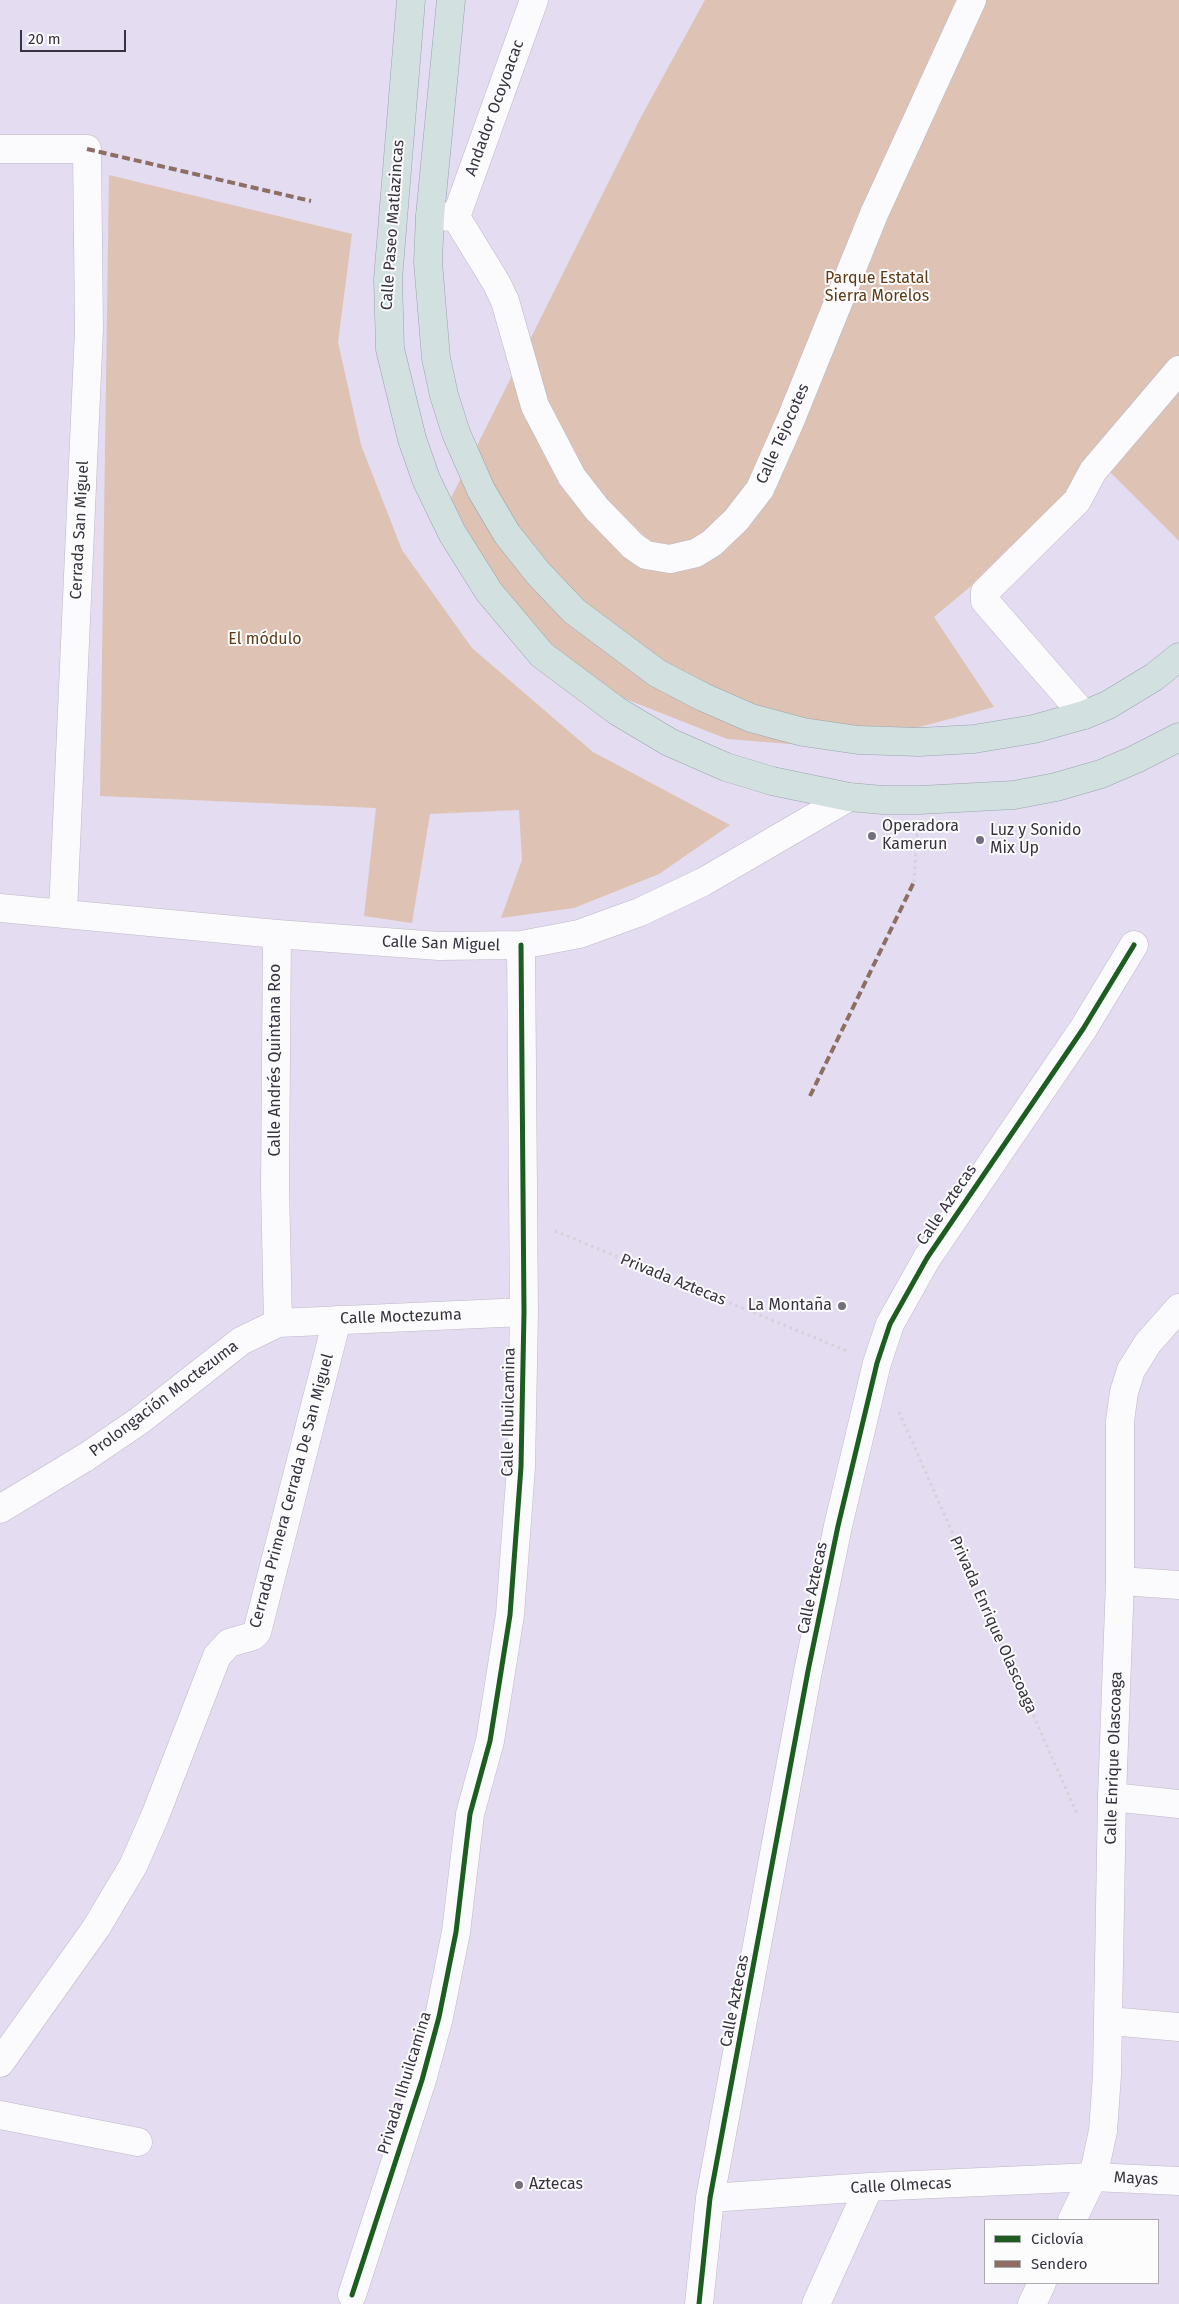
<!DOCTYPE html>
<html>
<head>
<meta charset="utf-8">
<style>
  body { margin:0 }
  #map { position:relative; width:1179px; height:2304px; overflow:hidden; background:#e4dcf1; font-family:"Fira Sans",sans-serif }
  canvas { display:block }
  .legend { position:absolute; left:984px; top:2219px; width:175px; height:65px; box-sizing:border-box; background:#fcfcfc; border:1px solid #adabb1; margin:0; padding:6px 9px; list-style:none; font-size:15px; color:#373240 }
  .legend li { display:flex; align-items:center; gap:10px; height:25px }
  .legend b { width:25px; border:1px solid #adabb1 }
  .scale { position:absolute; left:20px; top:30px; width:106px; height:22px; box-sizing:border-box; border:2px solid #373240; border-top:0; padding-left:6px; font-size:15px; line-height:18px; white-space:nowrap; color:#373240; -webkit-text-stroke:4px #fcfcfc; paint-order:stroke }
</style>
</head>
<body>
<div id="map">
<canvas width="1179" height="2304"></canvas>
<ul class="legend">
<li><b style="height:6px;background:#1b5e20"></b>Ciclovía</li>
<li><b style="height:6px;background:#8d6e63"></b>Sendero</li>
</ul>
<div class="scale">20 m</div>
</div>
<script>
const context = document.querySelector('canvas').getContext('2d');
context.lineJoin = 'round';
function fillPath(path, color) { context.fillStyle = color; context.fill(path, 'evenodd'); }
const shape = rows => new Path2D(rows.map(r => 'M' + r).join(''));
function stroke(path, color, width, dash) { context.strokeStyle = color; context.lineWidth = width; context.lineCap = dash ? 'butt' : 'round'; context.setLineDash(dash || []); context.stroke(path); }
function write(font, color, halo, rows, align = 'center') {
  context.font = font + ' "Fira Sans",sans-serif'; context.lineWidth = 4; context.setLineDash([]); context.textBaseline = 'middle'; context.strokeStyle = halo; context.fillStyle = color; for (const [text, x, y, turn = 0] of rows) {
    context.save(); context.translate(x, y); context.rotate((+turn || 0) * Math.PI / 180); context.textAlign = isNaN(turn) ? turn : align; if (halo) context.strokeText(text, 0, 0); context.fillText(text, 0, 0); context.restore();
  }
}
fillPath(shape([
  [705,0,1179,0,1179,541,1109,471,934,617,994,707,841,748,727,739,613,694,514,627,436,528,641,117],
  [109,175,352,234,338,342,361,445,402,550,472,648,593,752,730,825,659,874,574,908,501,918,522,860,519,810,430,814,412,923,364,916,376,808,100,796]
]), '#dec2b4');
const minor = shape([
  [0,149,87,149,89,329,63,912],
  [430,216,456,217,497,284,505,301,535,406,572,477,597,509,633,546,646,555,670,559,696,553,712,543,736,520,760,489,791,419,874,214,972,0],
  [456,217,534,0],
  [1084,715,985,601,985,592,1077,501,1093,471,1179,370],
  [0,908,277,934,439,946,521,945,579,934,640,912,703,882,849,797],
  [277,934,275,1186,278,1323],
  [0,1509,86,1457,139,1421,241,1341,278,1323,524,1312],
  [1120,1581,1179,1585],
  [1112,1797,1179,1804],
  [1109,2021,1179,2027],
  [0,2063,96,1928,133,1866,155,1816,217,1656,229,1643,253,1636,257,1632,337,1320],
  [0,2115,138,2142],
  [710,2198,869,2187,1093,2177,1179,2181],
  [1072,2220,1093,2177,1103,2131,1107,2075,1112,1797,1120,1581,1120,1421,1124,1392,1131,1370,1148,1343,1179,1308],
  [352,2295,422,2080,439,2017,456,1932,470,1814,490,1741,510,1615,521,1467,524,1312,521,945],
  [699,2304,710,2198,808,1671,838,1526,877,1363,890,1324,927,1258,1083,1029,1134,945],
  [816,2304,869,2187],
  [1032,2304,1042,2283]
]);
const trunk = shape([
  [411,0,388,279,390,349,412,439,426,479,452,533,489,592,542,655,617,711,669,742,726,767,772,781,849,797,883,800,920,800,1014,795,1056,787,1101,774,1136,759,1179,737],
  [451,0,430,216,428,262,436,358,444,395,456,433,481,490,507,534,538,573,574,611,657,673,703,697,751,718,803,732,858,740,919,742,974,739,1034,729,1084,715,1108,705,1154,677,1179,657]
]);
stroke(minor, '#beb8c8', 29);
stroke(trunk, '#96a5ad', 29);
stroke(shape([
  [914,882,917,833],
  [555,1231,847,1351],
  [899,1412,1078,1816]
]), '#d4d1d8', 3, [2.5, 4]);
stroke(minor, '#fbfafd', 28);
stroke(trunk, '#d2e0e0', 28);
stroke(shape([
  [87,149,311,201],
  [810,1096,914,882]
]), '#8d6e63', 4, [8, 4]);
stroke(shape([
  [352,2295,422,2080,439,2017,456,1932,470,1814,490,1741,510,1615,521,1467,524,1312,521,945],
  [699,2304,710,2198,808,1671,838,1526,877,1363,890,1324,927,1258,1083,1029,1134,945]
]), '#1b5e20', 5);
for (const [x, y, r, color] of [
  [872,836,5,"#746e7e"],
  [980,840,5,"#746e7e"],
  [842,1306,5,"#746e7e"],
  [519,2185,5,"#746e7e"]
]) { const dot = new Path2D(); dot.arc(x, y, r, 0, 2 * Math.PI); context.fillStyle = color; context.fill(dot); stroke(dot, '#fcfcfc', 2); }
write('16px', '#373240', '#fcfcfc', [
  ["Andador Ocoyoacac",495,108,-70],
  ["Calle Paseo Matlazincas",393,225,-86],
  ["Calle Tejocotes",783,434,-66],
  ["Cerrada San Miguel",80,530,-87],
  ["Calle San Miguel",441,944,2],
  ["Calle Andrés Quintana Roo",276,1060,-90],
  ["Calle Aztecas",947,1205,-56],
  ["Privada Aztecas",673,1280,22],
  ["Calle Moctezuma",401,1317,-2],
  ["Prolongación Moctezuma",164,1399,-37],
  ["Calle Ilhuilcamina",509,1412,-89],
  ["Cerrada Primera Cerrada De San Miguel",292,1491,-75],
  ["Calle Aztecas",813,1588,-78],
  ["Privada Enrique Olascoaga",993,1625,66],
  ["Calle Enrique Olascoaga",1114,1758,-88],
  ["Calle Aztecas",735,2001,-79],
  ["Privada Ilhuilcamina",405,2083,-73],
  ["Mayas",1136,2179,3],
  ["Calle Olmecas",901,2186,-3]
]);
write('16px', '#5e3914', '#fcfcfc', [
  ["Parque Estatal",877,279],
  ["Sierra Morelos",877,297],
  ["El módulo",265,640]
]);
write('16px', '#373240', '#fcfcfc', [
  ["Operadora",882,827],
  ["Kamerun",882,845],
  ["Luz y Sonido",990,831],
  ["Mix Up",990,849],
  ["La Montaña",832,1306,"right"],
  ["Aztecas",529,2185]
], 'left');
</script>
</body>
</html>
